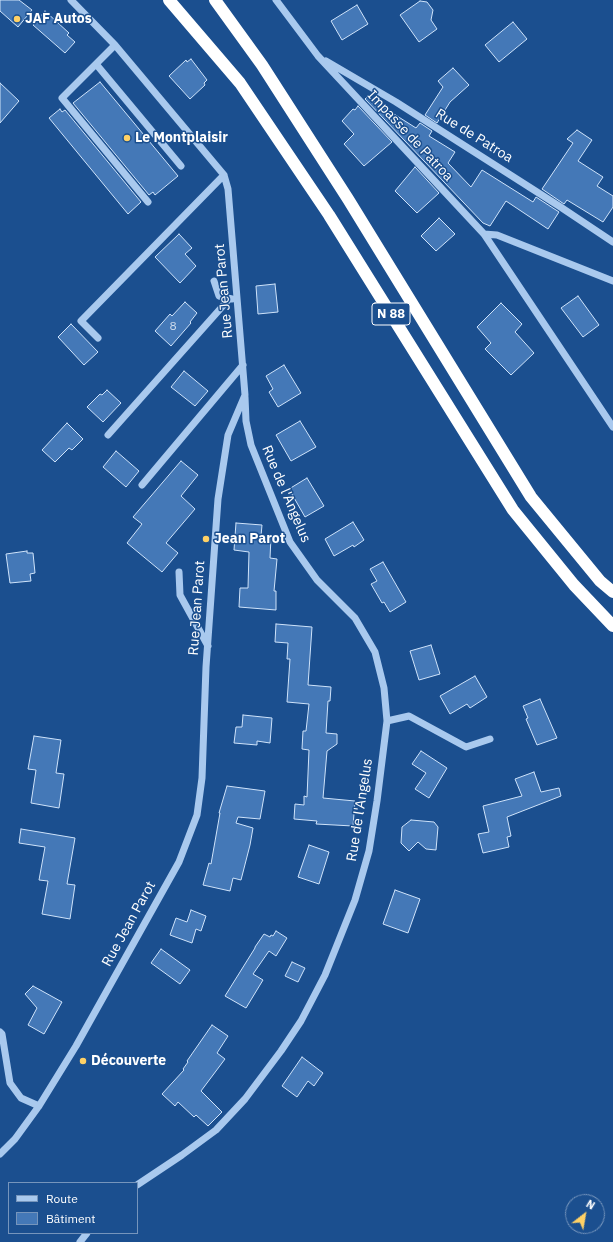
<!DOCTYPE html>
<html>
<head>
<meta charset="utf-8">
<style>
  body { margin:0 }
  #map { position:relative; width:613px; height:1242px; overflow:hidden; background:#1b4f8f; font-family:"IBM Plex Sans",sans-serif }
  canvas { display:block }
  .legend { position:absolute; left:8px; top:1182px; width:130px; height:52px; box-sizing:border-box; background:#1b4f8f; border:1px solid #7695bc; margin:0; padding:5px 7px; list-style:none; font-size:12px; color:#fff }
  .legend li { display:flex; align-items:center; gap:8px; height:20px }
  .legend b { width:20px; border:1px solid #7695bc }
  .north { position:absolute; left:565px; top:1194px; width:40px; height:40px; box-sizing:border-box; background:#1b4f8f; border:1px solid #7695bc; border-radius:50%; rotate:31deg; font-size:11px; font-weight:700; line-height:16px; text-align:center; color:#fff }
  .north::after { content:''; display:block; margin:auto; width:14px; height:18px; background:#ffd166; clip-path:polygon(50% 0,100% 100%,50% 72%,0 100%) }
</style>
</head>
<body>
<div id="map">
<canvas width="613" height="1242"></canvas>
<ul class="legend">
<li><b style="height:5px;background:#a9c9ee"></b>Route</li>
<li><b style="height:11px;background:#4478b7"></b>Bâtiment</li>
</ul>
<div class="north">N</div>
</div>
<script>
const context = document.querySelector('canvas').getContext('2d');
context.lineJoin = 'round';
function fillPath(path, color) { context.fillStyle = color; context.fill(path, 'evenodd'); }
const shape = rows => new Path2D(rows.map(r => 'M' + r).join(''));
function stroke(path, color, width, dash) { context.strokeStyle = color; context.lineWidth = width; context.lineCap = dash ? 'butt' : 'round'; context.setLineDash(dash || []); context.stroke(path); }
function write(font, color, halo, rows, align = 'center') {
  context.font = font + ' "IBM Plex Sans",sans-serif'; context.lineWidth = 3; context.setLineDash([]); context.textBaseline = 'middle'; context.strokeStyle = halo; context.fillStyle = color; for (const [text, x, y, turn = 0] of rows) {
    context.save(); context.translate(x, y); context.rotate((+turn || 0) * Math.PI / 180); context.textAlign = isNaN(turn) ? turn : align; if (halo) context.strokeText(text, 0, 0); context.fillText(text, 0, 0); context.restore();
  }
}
const building = shape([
  [0,0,19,0,32,10,18,27,0,11,0,0],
  [420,1,427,2,433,10,431,20,437,29,419,42,400,15,420,1],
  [357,5,368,24,342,40,331,21,357,5],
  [45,11,69,33,67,35,75,42,65,53,33,25,45,11],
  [513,22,527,39,499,62,485,45,513,22],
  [191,59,207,80,204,83,205,85,190,99,169,76,186,60,187,62,191,59],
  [453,68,469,85,450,102,437,123,425,115,443,87,438,81,453,68],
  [100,82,178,176,155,195,153,192,149,195,73,103,100,82],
  [0,83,19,101,0,123,0,83],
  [367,97,416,128,420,123,432,131,429,136,455,152,448,163,471,187,482,170,533,202,536,197,559,212,548,229,506,201,490,226,483,223,365,99,367,97],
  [358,106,392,142,364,166,344,144,354,134,342,121,353,109,355,110,358,106],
  [60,109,62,112,65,110,141,202,128,214,49,118,60,109],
  [577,130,592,140,578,161,603,177,597,186,613,196,613,207,603,222,567,200,564,204,542,189,573,143,567,139,577,130],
  [415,167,439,193,417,213,395,191,415,167],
  [439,218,455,234,436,251,421,236,439,218],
  [179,234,192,248,185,254,196,266,180,283,155,257,179,234],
  [275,284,278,312,258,314,256,286,275,284],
  [578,296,599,325,583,337,561,308,578,296],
  [185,302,197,313,190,322,191,323,171,346,155,331,170,314,172,316,185,302],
  [501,303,522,324,515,332,534,353,511,375,485,349,491,343,477,327,501,303],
  [71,324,98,352,84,365,58,337,71,324],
  [284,365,301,393,278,407,269,392,273,389,266,376,284,365],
  [184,371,208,391,195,406,171,387,184,371],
  [107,390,121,403,103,422,87,407,100,394,102,395,107,390],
  [300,421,316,447,291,461,276,435,300,421],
  [67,423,83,439,72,450,69,448,55,462,42,450,67,423],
  [116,451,139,471,126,487,103,467,116,451],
  [181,461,198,475,181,496,195,509,166,543,178,553,162,572,127,543,142,524,133,517,181,461],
  [307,478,324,506,305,517,289,489,307,478],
  [353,522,364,540,354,547,353,545,334,556,325,539,353,522],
  [236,523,262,525,261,536,271,537,270,558,277,559,274,591,276,591,276,610,239,607,240,588,248,588,249,552,234,550,236,523],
  [27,551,27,553,33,553,35,573,30,574,31,581,10,583,6,554,27,551],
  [383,562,406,602,390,612,384,602,382,603,371,584,377,581,370,569,383,562],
  [276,624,312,627,308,685,331,687,330,701,328,701,326,733,337,734,337,744,327,751,323,798,355,801,353,826,316,824,317,821,294,819,295,804,304,805,304,796,307,797,309,750,302,749,303,731,306,731,309,704,287,702,290,659,287,659,288,643,275,642,276,624],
  [431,645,440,674,419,680,410,651,431,645],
  [475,676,487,697,470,708,467,704,450,714,440,696,475,676],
  [540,699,557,738,537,745,526,719,528,718,523,706,540,699],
  [243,715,272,718,270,743,257,741,257,745,234,743,236,727,242,727,243,715],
  [34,736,61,740,56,773,64,774,59,808,31,803,36,770,28,769,34,736],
  [421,751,447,768,429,798,415,789,426,773,412,764,421,751],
  [534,772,541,792,559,788,561,796,507,817,511,836,507,837,509,847,483,853,478,834,489,832,483,806,522,796,515,779,534,772],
  [227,786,265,791,260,819,238,817,236,823,253,828,250,845,241,880,233,878,230,891,203,885,209,863,211,864,220,813,219,813,227,786],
  [411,820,434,822,438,827,436,850,426,849,418,842,409,851,401,843,402,827,411,820],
  [21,829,75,838,67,884,75,885,70,919,42,914,48,881,39,880,45,847,19,843,21,829],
  [309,845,329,852,319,884,298,877,309,845],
  [395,890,420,899,408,933,383,924,395,890],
  [191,910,206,916,201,931,196,929,192,943,170,935,176,918,187,922,191,910],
  [276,931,287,938,276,956,269,951,253,974,263,980,246,1008,225,996,255,948,255,947,264,934,270,937,271,935,273,936,276,931],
  [161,949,190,970,180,984,151,963,161,949],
  [292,962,305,968,298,982,285,976,292,962],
  [33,986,62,1002,44,1034,28,1025,37,1008,25,994,33,986],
  [212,1025,228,1036,217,1053,225,1059,201,1091,222,1112,208,1126,196,1115,194,1117,178,1102,175,1106,162,1094,184,1070,183,1069,188,1062,187,1061,212,1025],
  [302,1057,323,1073,314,1086,308,1081,297,1097,282,1086,302,1057]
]);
fillPath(building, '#4478b7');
stroke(building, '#cfe3fa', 1);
stroke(shape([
  [276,0,318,56,484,234,613,427],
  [115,45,62,98,148,202],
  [326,61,396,102,559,206,613,242],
  [96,64,181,166],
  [484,234,497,235,613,281],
  [214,281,219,296,232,299],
  [98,338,81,321,224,175],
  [108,435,229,299],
  [142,485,243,365],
  [179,572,180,595,208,646],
  [387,721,409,716,466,747,490,739],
  [0,1032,2,1034,10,1083,21,1098,39,1106],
  [0,1154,15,1139,39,1106,76,1046,179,862,197,815,202,778,206,667,218,499,228,435,245,395,228,189,224,175,115,45,71,0],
  [137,1185,182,1155,216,1130,245,1099,281,1051,301,1021,325,975,355,900,369,851,377,801,387,721,384,688,375,652,355,618,317,580,290,542,251,445,246,421,245,397],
  [80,1242,87,1233]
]), '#a9c9ee', 7);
stroke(shape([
  [169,0,240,83,329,215,513,510,574,585,613,626],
  [215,0,262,65,348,199,531,497,600,581,613,592]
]), '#fff', 12);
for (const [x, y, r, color] of [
  [17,19,4,"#ffd166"],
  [127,138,4,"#ffd166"],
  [206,539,4,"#ffd166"],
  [83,1061,4,"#ffd166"]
]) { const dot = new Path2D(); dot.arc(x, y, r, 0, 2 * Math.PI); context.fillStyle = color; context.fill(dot); stroke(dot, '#1b4f8f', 1.5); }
write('12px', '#d0dded', null, [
  ["8",173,327]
]);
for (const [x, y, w] of [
  [391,314,38]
]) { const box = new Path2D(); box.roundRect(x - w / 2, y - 11, w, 22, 3); context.fillStyle = '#1b4f8f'; context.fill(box); stroke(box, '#fff', 1); }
write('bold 13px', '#fff', null, [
  ["N 88",391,314]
]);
write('bold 14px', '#fff', '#1b4f8f', [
  ["JAF Autos",25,19],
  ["Le Montplaisir",135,138],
  ["Jean Parot",214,539],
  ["Découverte",91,1061]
], 'left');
write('14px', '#fff', '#1b4f8f', [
  ["Impasse de Patroa",410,136,47],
  ["Rue de Patroa",474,136,32],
  ["Rue Jean Parot",224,291,-95],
  ["Rue de l'Angelus",286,494,67],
  ["Rue Jean Parot",197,608,-86],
  ["Rue de l'Angelus",360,810,-81],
  ["Rue Jean Parot",129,924,-61]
]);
</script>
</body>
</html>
